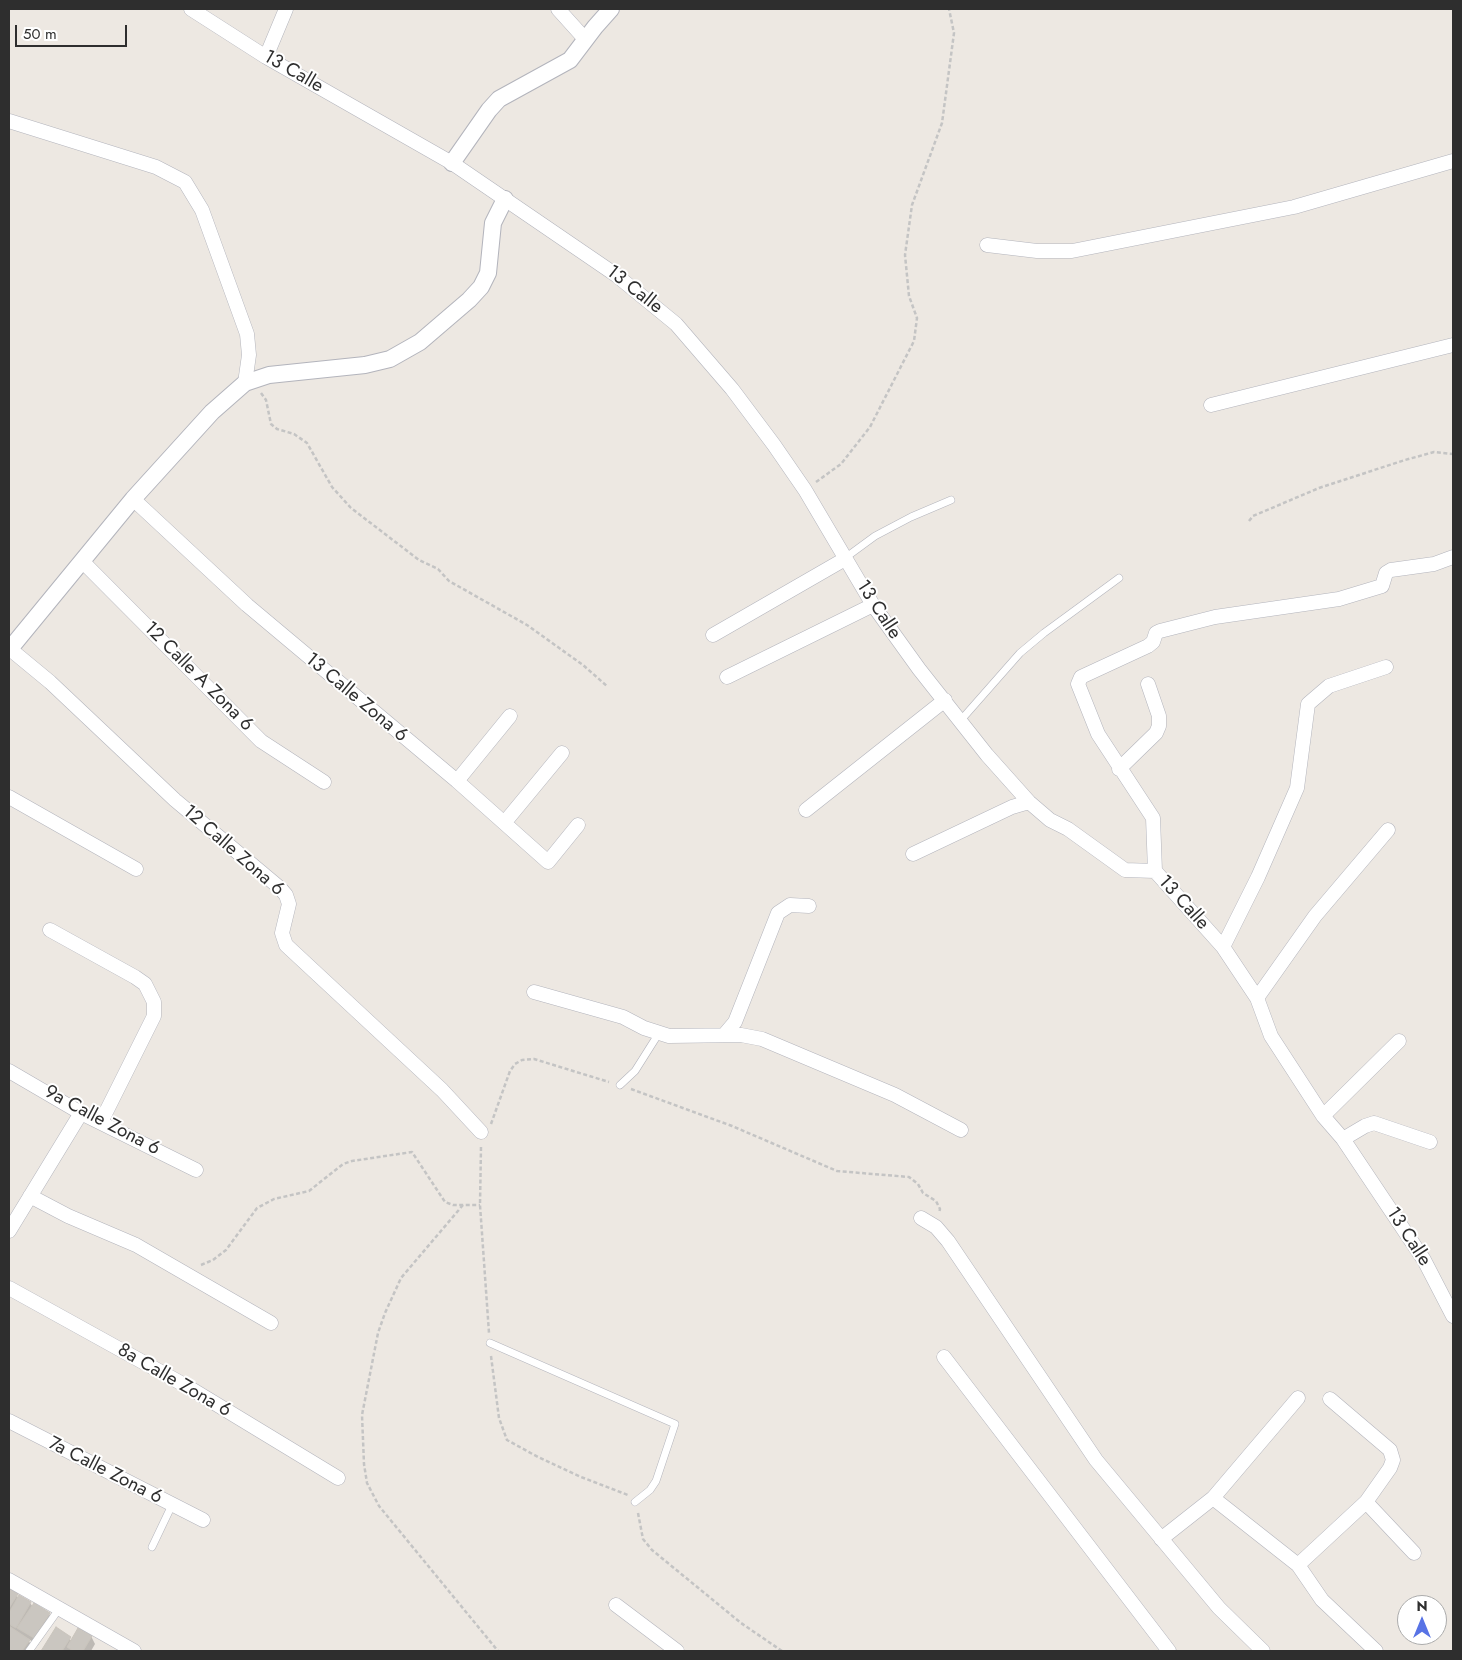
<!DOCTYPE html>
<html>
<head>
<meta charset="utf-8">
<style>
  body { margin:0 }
  #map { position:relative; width:1462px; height:1660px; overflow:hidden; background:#ede8e2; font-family:Jost,sans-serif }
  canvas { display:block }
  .frame { position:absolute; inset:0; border:10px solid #2e2e2e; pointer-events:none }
  .north { position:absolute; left:1397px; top:1595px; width:50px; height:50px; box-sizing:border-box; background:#fff; border:1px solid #ababab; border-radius:50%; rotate:0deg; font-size:14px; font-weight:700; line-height:20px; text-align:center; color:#2e2e2e }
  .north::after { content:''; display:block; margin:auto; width:18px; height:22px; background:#5873e5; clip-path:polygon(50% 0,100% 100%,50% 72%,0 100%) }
  .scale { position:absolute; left:15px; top:25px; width:112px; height:22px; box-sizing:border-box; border:2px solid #2e2e2e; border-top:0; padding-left:6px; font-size:15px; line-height:18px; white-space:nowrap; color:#2e2e2e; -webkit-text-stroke:4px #fff; paint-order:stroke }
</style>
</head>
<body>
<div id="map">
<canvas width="1462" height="1660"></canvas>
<div class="frame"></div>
<div class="north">N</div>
<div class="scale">50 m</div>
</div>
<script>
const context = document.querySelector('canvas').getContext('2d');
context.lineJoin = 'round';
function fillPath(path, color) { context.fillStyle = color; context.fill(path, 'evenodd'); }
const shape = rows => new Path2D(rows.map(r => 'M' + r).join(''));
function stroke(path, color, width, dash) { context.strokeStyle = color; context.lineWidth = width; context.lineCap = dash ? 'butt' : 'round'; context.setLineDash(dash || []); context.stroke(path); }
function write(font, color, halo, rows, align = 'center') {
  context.font = font + ' Jost,sans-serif'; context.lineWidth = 4; context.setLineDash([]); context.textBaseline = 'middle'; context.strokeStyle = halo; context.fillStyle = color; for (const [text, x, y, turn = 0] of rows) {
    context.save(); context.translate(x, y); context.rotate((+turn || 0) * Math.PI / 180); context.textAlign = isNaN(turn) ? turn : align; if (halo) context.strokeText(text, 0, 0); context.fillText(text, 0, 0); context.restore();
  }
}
fillPath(shape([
  [9,1589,19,1598,30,1603,33,1607,49,1614,53,1621,38,1645,27,1638,35,1651,9,1651],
  [56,1629,72,1641,91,1636,95,1644,91,1651,42,1651]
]), '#0003');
const building = shape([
  [9,1588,18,1594,9,1608,9,1588],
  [19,1595,31,1602,16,1628,9,1624,9,1613,19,1595],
  [34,1603,50,1613,34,1638,17,1628,34,1603],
  [9,1626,30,1640,22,1651,9,1651,9,1626],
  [56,1627,71,1637,62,1651,41,1651,56,1627],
  [78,1628,92,1636,83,1651,73,1651,67,1647,78,1628]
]);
fillPath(building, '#cac6c0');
stroke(building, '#c9c4bc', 1);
const service = shape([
  [845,558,875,536,911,517,951,500],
  [961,720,1020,653,1044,633,1119,578],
  [620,1085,635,1071,659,1033],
  [490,1343,675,1424,656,1481,650,1490,635,1502],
  [152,1547,172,1505],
  [29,1651,59,1609]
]);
const minor = shape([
  [191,9,266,57,452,163,616,275,676,324,732,389,774,445,805,490,873,605,919,669,987,755,1029,802,1050,820,1068,829,1125,870,1155,871,1223,947,1257,998,1271,1036,1323,1116,1343,1139,1424,1260,1453,1316],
  [558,9,585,39],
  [266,57,286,9],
  [9,121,156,167,185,182,202,210,247,334,249,355,245,383],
  [987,245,1037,251,1072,251,1294,207,1453,161],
  [1211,405,1453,345],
  [133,499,247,605,457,781,548,862,578,825],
  [82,561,261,741,324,782],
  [713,635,845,559],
  [10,649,50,682,175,800,280,888,286,895,289,904,282,933,286,945,442,1090,481,1132],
  [727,677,873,605],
  [1119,769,1156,733,1159,726,1159,716,1148,684],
  [457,781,510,716],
  [9,797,136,869],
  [806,810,945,700],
  [505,822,562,753],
  [913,854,1012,807,1029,802],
  [1155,871,1153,818,1098,734,1078,684,1081,677,1148,646,1153,642,1156,633,1160,631,1215,617,1339,599,1382,586,1386,573,1391,570,1434,564,1453,557],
  [50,930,135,977,145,984,154,1002,154,1016,101,1122],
  [1223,947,1258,877,1297,788,1308,704,1329,686,1386,667],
  [534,992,623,1017,644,1028,669,1036,741,1035,762,1039,895,1095,961,1130],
  [1257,998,1315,916,1388,830],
  [724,1035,735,1022,778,913,790,905,809,906],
  [9,1071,81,1113,196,1170],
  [1323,1116,1399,1041],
  [1343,1139,1365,1126,1374,1123,1430,1142],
  [30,1196,68,1216,136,1245,271,1323],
  [921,1218,936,1227,948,1241,1096,1460,1219,1608,1263,1651],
  [9,1231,81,1113],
  [9,1288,188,1387,338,1478],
  [944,1357,1169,1651],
  [9,1421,203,1520],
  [1213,1498,1298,1565,1322,1600,1376,1651],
  [1366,1502,1414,1553],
  [1161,1539,1213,1498,1298,1398],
  [1298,1565,1366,1502,1390,1468,1393,1460,1390,1450,1330,1399],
  [9,1580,134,1651],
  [616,1605,677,1651]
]);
const tertiary = shape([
  [452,163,489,110,499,99,570,60,595,27,611,9],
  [9,650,133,499,212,412,245,383,269,375,365,365,390,359,420,342,469,300,481,287,488,273,493,223,505,199]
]);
stroke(service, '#b3b4bc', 8);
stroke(minor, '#b3b4bc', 15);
stroke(tertiary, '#b3b4bc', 18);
stroke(shape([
  [261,393,266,400,271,424,277,429,294,434,307,443,332,487,351,508,419,560,438,569,449,581,527,625,583,665,608,687],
  [816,482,841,464,870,427,914,341,917,318,909,296,905,255,912,205,942,123,954,33,949,9],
  [1249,521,1253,516,1319,488,1405,460,1434,452,1453,454],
  [631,1089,732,1126,837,1171,909,1177,918,1184,923,1193,936,1201,940,1209,939,1213],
  [491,1124,510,1071,515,1064,522,1060,534,1059,609,1082],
  [481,1147,480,1205,489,1333],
  [463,1205,401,1278,385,1313,378,1333,362,1415,364,1464,367,1483,379,1506,498,1651],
  [201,1265,213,1260,226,1250,257,1208,274,1199,309,1191,343,1164,352,1161,412,1152,445,1202,453,1205,480,1205],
  [491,1356,499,1418,507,1440,538,1457,581,1477,628,1495],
  [638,1513,643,1539,652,1550,741,1623,782,1651]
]), '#c4c4c4', 2.5, [4, 2.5]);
stroke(service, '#fff', 7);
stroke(minor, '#fff', 14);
stroke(tertiary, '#fff', 16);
write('19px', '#2e2e2e', '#fff', [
  ["13 Calle",293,72,30],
  ["13 Calle",634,290,38],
  ["13 Calle",878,610,57],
  ["12 Calle A Zona 6",198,677,45],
  ["13 Calle Zona 6",356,698,40],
  ["12 Calle Zona 6",233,851,41],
  ["13 Calle",1183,903,48],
  ["9a Calle Zona 6",102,1121,28],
  ["13 Calle",1408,1237,57],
  ["8a Calle Zona 6",174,1381,30],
  ["7a Calle Zona 6",105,1471,27]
]);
</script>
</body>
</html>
